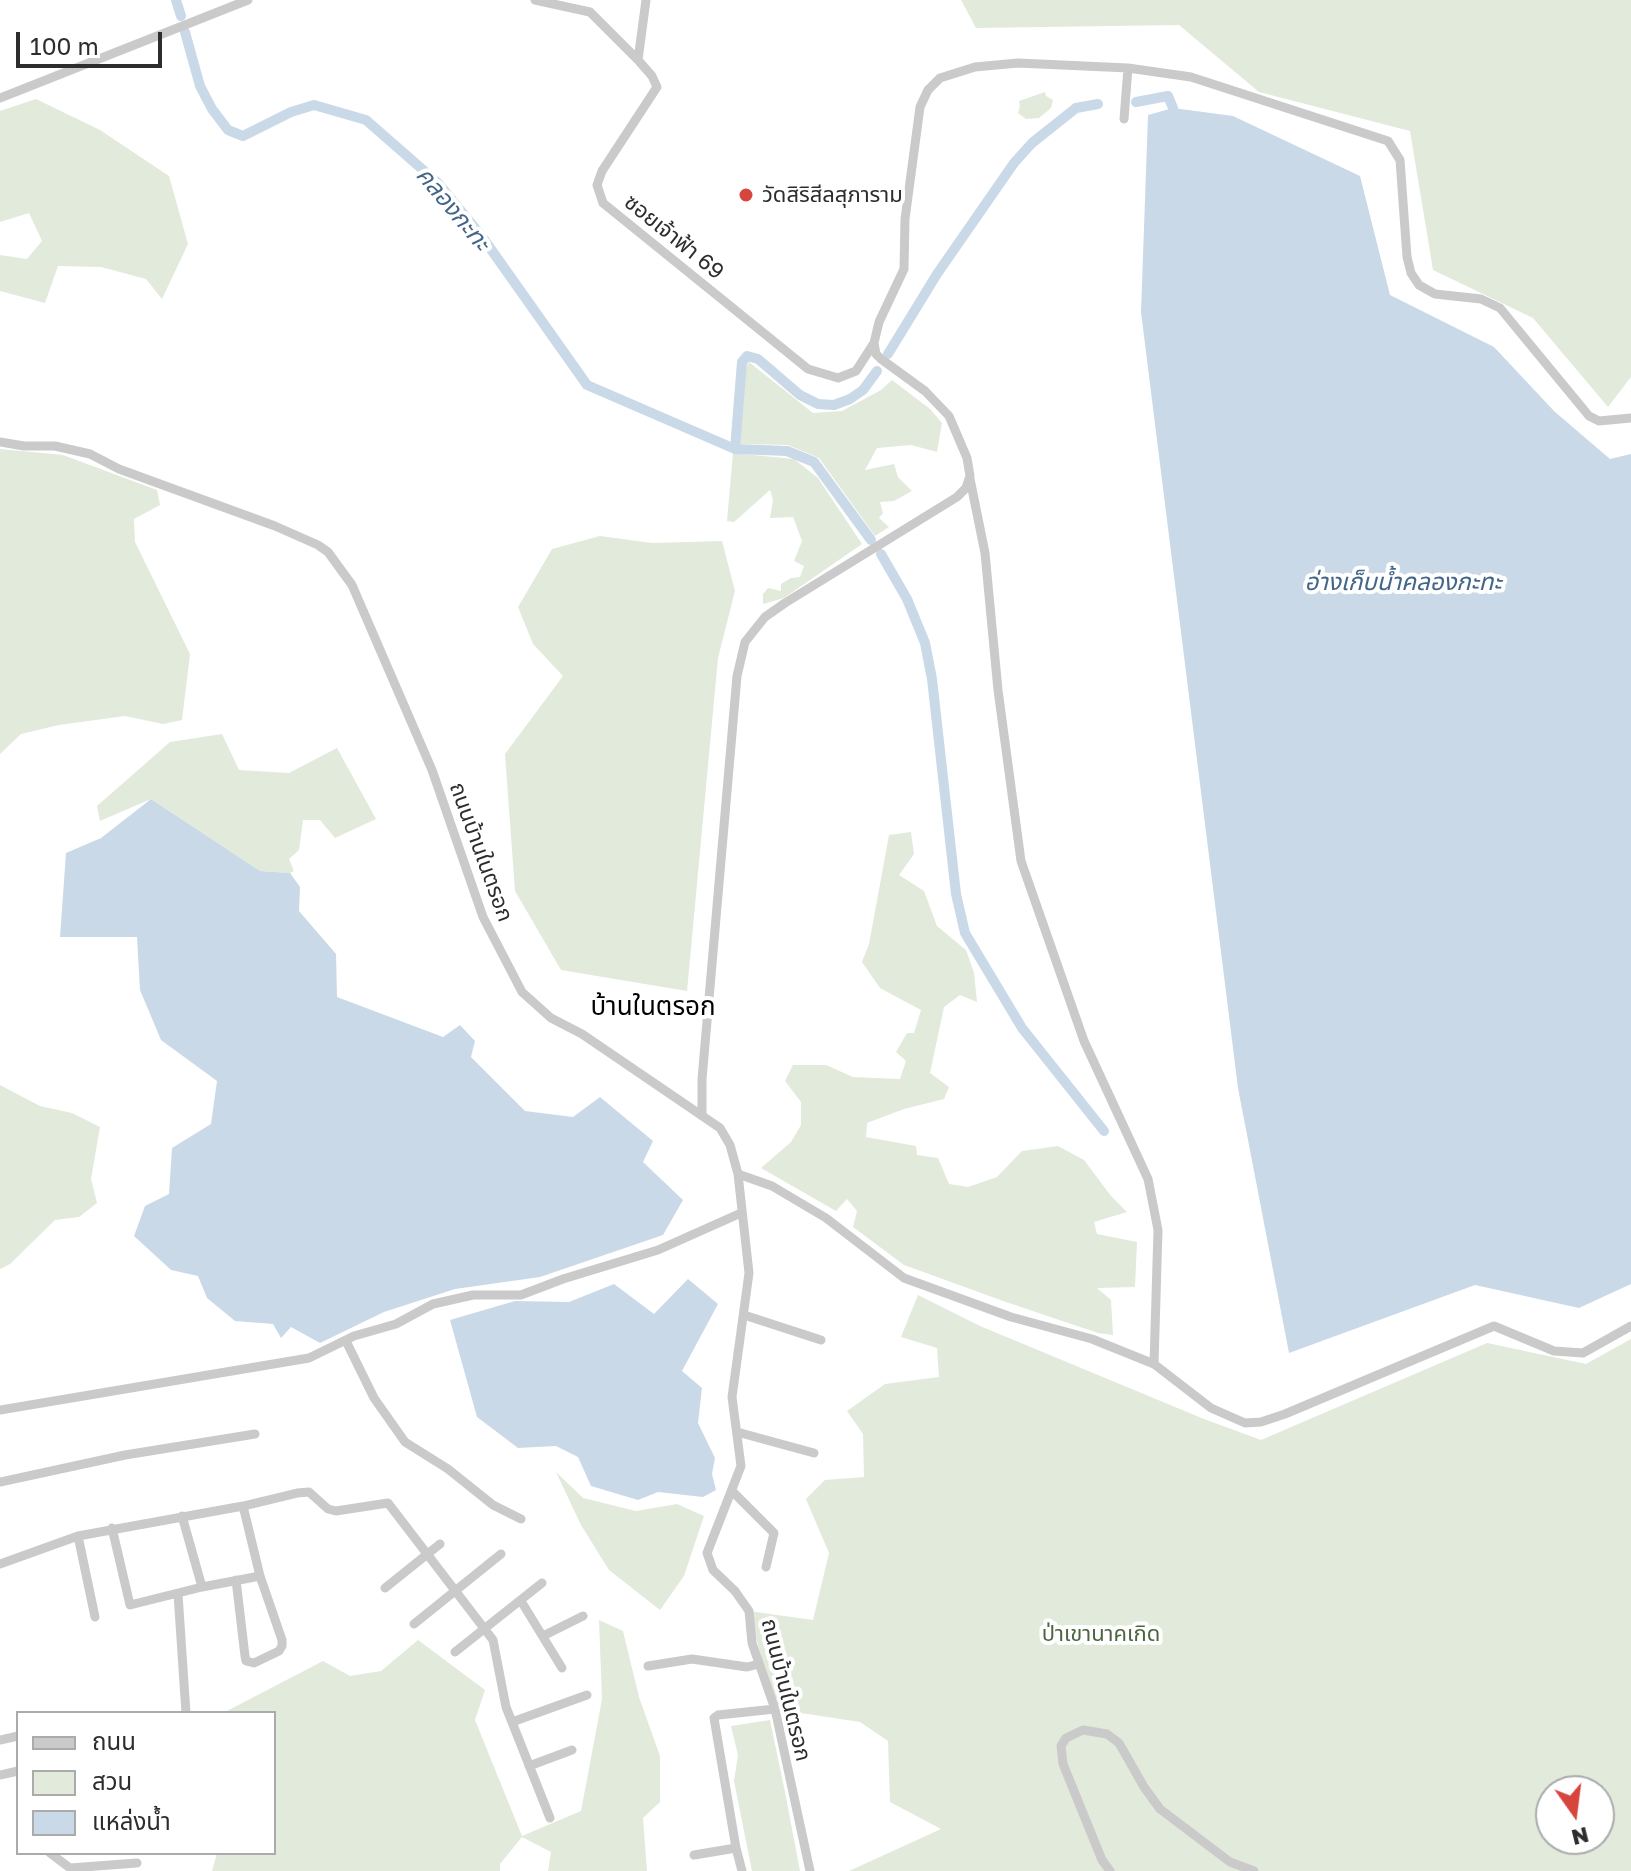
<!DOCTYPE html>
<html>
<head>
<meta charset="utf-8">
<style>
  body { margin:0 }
  #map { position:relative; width:1631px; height:1871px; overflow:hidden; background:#fff; font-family:"Golos Text","Noto Sans Thai",sans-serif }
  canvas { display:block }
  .legend { position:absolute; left:16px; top:1711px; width:260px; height:144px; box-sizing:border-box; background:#fff; border:2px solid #ababab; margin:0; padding:10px 14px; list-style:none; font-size:24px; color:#2d2d2d }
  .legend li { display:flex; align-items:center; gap:16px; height:40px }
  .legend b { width:40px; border:2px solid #ababab }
  .north { position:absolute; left:1535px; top:1775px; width:80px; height:80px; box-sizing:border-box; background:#fff; border:2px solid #ababab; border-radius:50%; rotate:166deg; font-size:22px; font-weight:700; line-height:32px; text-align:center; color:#2d2d2d }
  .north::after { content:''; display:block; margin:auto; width:28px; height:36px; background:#d6453e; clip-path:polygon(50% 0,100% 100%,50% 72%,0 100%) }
  .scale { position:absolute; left:16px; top:32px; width:146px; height:36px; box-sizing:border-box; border:4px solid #2d2d2d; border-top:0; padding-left:10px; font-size:24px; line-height:28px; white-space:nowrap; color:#2d2d2d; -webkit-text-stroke:6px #fff; paint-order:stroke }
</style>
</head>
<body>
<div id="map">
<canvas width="1631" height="1871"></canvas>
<ul class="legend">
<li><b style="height:10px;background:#cacaca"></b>ถนน</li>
<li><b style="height:22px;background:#e2eadc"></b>สวน</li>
<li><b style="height:22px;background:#cad9e8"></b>แหล่งน้ำ</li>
</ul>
<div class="north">N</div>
<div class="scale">100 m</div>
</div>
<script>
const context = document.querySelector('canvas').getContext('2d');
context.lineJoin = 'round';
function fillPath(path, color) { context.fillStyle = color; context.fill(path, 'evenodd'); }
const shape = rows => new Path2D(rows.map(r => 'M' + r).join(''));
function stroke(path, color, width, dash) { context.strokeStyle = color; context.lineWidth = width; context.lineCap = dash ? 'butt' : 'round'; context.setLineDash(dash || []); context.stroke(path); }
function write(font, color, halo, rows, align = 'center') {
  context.font = font + ' "Golos Text","Noto Sans Thai",sans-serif'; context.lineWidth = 8; context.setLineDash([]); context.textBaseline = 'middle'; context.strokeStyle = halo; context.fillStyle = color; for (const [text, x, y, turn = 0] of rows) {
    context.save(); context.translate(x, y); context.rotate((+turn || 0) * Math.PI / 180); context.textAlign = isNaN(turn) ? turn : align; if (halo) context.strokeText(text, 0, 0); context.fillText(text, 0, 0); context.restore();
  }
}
fillPath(shape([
  [961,0,1631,0,1631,377,1608,407,1533,318,1433,270,1410,131,1259,92,1179,25,976,28],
  [1045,92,1046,96,1053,100,1051,108,1039,118,1026,119,1018,113,1020,106,1019,101],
  [36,99,100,130,169,176,188,244,162,299,146,279,101,267,58,266,45,303,0,291,0,255,27,259,42,241,29,213,0,222,0,111],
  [749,362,813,413,842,411,881,390,892,380,930,409,942,423,937,452,911,445,877,448,865,470,894,464,898,477,912,491,894,501,880,502,883,513,879,518,889,527,875,536,819,458,788,445,739,444,746,367],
  [0,449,63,455,157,490,160,505,134,519,135,542,190,654,182,720,163,724,125,716,59,725,21,734,0,754],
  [733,453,794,459,818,478,862,544,784,598,763,604,763,594,768,588,781,591,781,584,791,578,800,577,804,566,794,561,802,541,793,517,770,518,773,500,770,490,734,522,727,521],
  [600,536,652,543,722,541,735,591,718,658,687,991,561,970,515,891,505,754,563,676,533,644,518,607,552,549],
  [222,734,239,770,289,773,337,748,376,819,335,838,320,820,303,820,299,850,289,859,294,871,290,873,260,871,151,799,100,821,97,806,170,742],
  [911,832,914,854,899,875,924,891,937,926,966,950,974,973,977,1002,960,995,944,1007,930,1073,949,1087,944,1099,904,1109,867,1123,866,1137,916,1146,917,1155,938,1158,949,1184,968,1187,997,1177,1022,1151,1058,1146,1084,1160,1111,1196,1127,1212,1094,1222,1097,1234,1137,1242,1135,1287,1097,1288,1111,1300,1113,1335,1098,1333,1006,1302,904,1265,853,1227,857,1211,847,1199,836,1211,761,1168,791,1142,801,1125,801,1102,785,1081,793,1065,826,1065,853,1077,900,1079,906,1061,896,1052,907,1033,914,1033,921,1010,880,988,862,962,869,944,889,835],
  [0,1085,40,1106,72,1113,100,1127,91,1179,97,1203,79,1217,55,1220,10,1264,0,1269],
  [918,1295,980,1326,1204,1419,1261,1440,1487,1343,1586,1364,1631,1339,1631,1871,849,1871,941,1829,890,1802,888,1741,860,1722,775,1709,749,1611,813,1620,829,1553,806,1499,825,1480,864,1477,863,1434,847,1411,885,1384,939,1377,937,1348,901,1337],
  [1551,1791,1599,1791,1599,1839,1551,1839],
  [556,1472,583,1498,636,1511,677,1504,704,1516,684,1576,660,1610,609,1570,581,1525],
  [599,1620,623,1631,639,1697,660,1756,660,1802,643,1818,647,1871,548,1871,551,1852,522,1837,500,1864,500,1871,212,1871,217,1853,274,1853,274,1713,223,1713,323,1661,350,1676,381,1671,418,1640,485,1690,475,1720,522,1836,581,1811,602,1699],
  [770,1720,785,1792,800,1871,752,1871,734,1781,738,1755,731,1726]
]), '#e2eadc');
fillPath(shape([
  [1173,108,1233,116,1360,176,1390,295,1494,347,1554,411,1610,459,1631,454,1631,1284,1579,1308,1475,1285,1289,1353,1238,1088,1141,312,1148,115],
  [151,799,260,871,290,873,300,887,299,911,336,954,337,997,443,1037,460,1025,475,1041,471,1057,525,1111,573,1117,600,1097,653,1141,643,1162,683,1200,663,1235,540,1277,455,1289,384,1312,320,1343,291,1327,281,1338,273,1324,235,1321,207,1298,198,1276,171,1270,134,1236,145,1206,169,1194,172,1148,211,1124,217,1081,161,1040,140,990,137,937,60,937,66,853,101,838],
  [688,1279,718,1304,682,1371,702,1388,698,1423,715,1458,712,1474,716,1490,703,1497,658,1492,638,1500,591,1486,578,1457,556,1446,518,1448,477,1417,450,1320,515,1301,569,1302,614,1284,654,1314]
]), '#cad9e8');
stroke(shape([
  [176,0,181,16],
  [185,32,200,86,212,109,228,130,243,136,291,112,314,105,366,120,438,183,483,238,587,385,735,449,787,451,814,462,871,540],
  [1136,102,1168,96,1173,108],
  [888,354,937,274,1014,163,1032,143,1076,108,1098,104],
  [735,449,742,362,747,356,758,359,800,395,818,404,834,405,850,399,863,390,877,371],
  [881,554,907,599,925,643,932,679,956,894,965,933,1022,1028,1104,1131]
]), '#cad9e8', 10);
stroke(shape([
  [535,0,590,12,638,60,652,76,657,87,602,171,597,185,603,203,808,369,838,378,856,371,874,343],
  [638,60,646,0],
  [0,98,248,0],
  [1124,119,1128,68],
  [0,442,24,446,55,446,90,454,119,469,275,526,318,545,328,552,352,585,432,770,483,917,522,992,551,1018,582,1034,720,1128,730,1145,738,1174,749,1273,732,1397,741,1466,707,1553,713,1570,735,1591,749,1611,752,1643,775,1709,810,1871],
  [970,479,985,553,998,690,1021,861,1084,1041,1148,1179,1158,1230,1154,1364],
  [702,1116,702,1079,737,676,745,642,765,617,785,603,957,497,966,488,970,476,967,458,949,416,925,391,881,359,876,354,874,343,879,322,904,269,905,219,920,107,928,90,940,78,975,67,1018,63,1128,68,1191,77,1388,141,1400,160,1407,257,1411,273,1419,285,1435,294,1481,299,1500,308,1589,416,1599,421,1631,418],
  [738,1174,772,1186,826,1218,904,1278,1011,1317,1092,1339,1154,1364,1211,1408,1245,1423,1261,1422,1285,1414,1494,1326,1554,1351,1583,1353,1631,1326],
  [744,1315,821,1340],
  [346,1341,374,1398,405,1442,448,1469,493,1505,521,1519],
  [0,1410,309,1358,354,1336,396,1324,433,1304,473,1295,521,1295,563,1279,658,1250,741,1213],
  [737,1432,814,1453],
  [0,1482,125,1455,255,1434],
  [733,1492,774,1533,766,1567],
  [182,1516,202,1587],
  [112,1528,130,1605,202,1587,260,1576,243,1506],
  [78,1536,95,1617],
  [0,1564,78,1536,243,1506,297,1493,309,1492,328,1509,336,1511,388,1503,493,1640,506,1707,550,1818],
  [236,1580,245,1656,246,1661,254,1663,279,1651,282,1646,282,1640,260,1576],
  [385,1588,440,1544],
  [178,1594,186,1713],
  [521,1601,562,1668],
  [414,1624,501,1554],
  [543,1636,583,1616],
  [455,1652,542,1583],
  [648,1666,692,1659,747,1667,759,1664],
  [512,1722,587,1695],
  [0,1740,18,1736],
  [529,1766,572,1750],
  [0,1775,18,1771],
  [736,1848,714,1718,718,1715,775,1709],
  [50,1853,74,1871],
  [694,1855,736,1848,742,1871],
  [70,1868,137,1863],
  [1110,1871,1102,1860,1063,1764,1061,1746,1066,1738,1083,1730,1107,1734,1119,1743,1144,1787,1160,1809,1230,1862,1254,1871]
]), '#cacaca', 9);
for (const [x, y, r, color] of [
  [746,195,8,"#d6453e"]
]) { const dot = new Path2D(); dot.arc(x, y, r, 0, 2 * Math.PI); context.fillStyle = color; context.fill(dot); stroke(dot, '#fff', 3); }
write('22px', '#2d2d2d', '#fff', [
  ["วัดสิริสีลสุภาราม",762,195]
], 'left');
write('22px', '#2d2d2d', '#fff', [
  ["ซอยเจ้าฟ้า 69",674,237,39],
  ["ถนนบ้านในตรอก",481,852,70],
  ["ถนนบ้านในตรอก",786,1690,76]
]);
write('22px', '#4c653f', '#fff', [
  ["ป่าเขานาคเกิด",1101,1634]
]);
write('italic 24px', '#426588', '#fff', [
  ["คลองกะทะ",453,209,50],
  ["อ่างเก็บน้ำคลองกะทะ",1403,582]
]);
write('26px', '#000', '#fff', [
  ["บ้านในตรอก",653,1007]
]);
</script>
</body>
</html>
